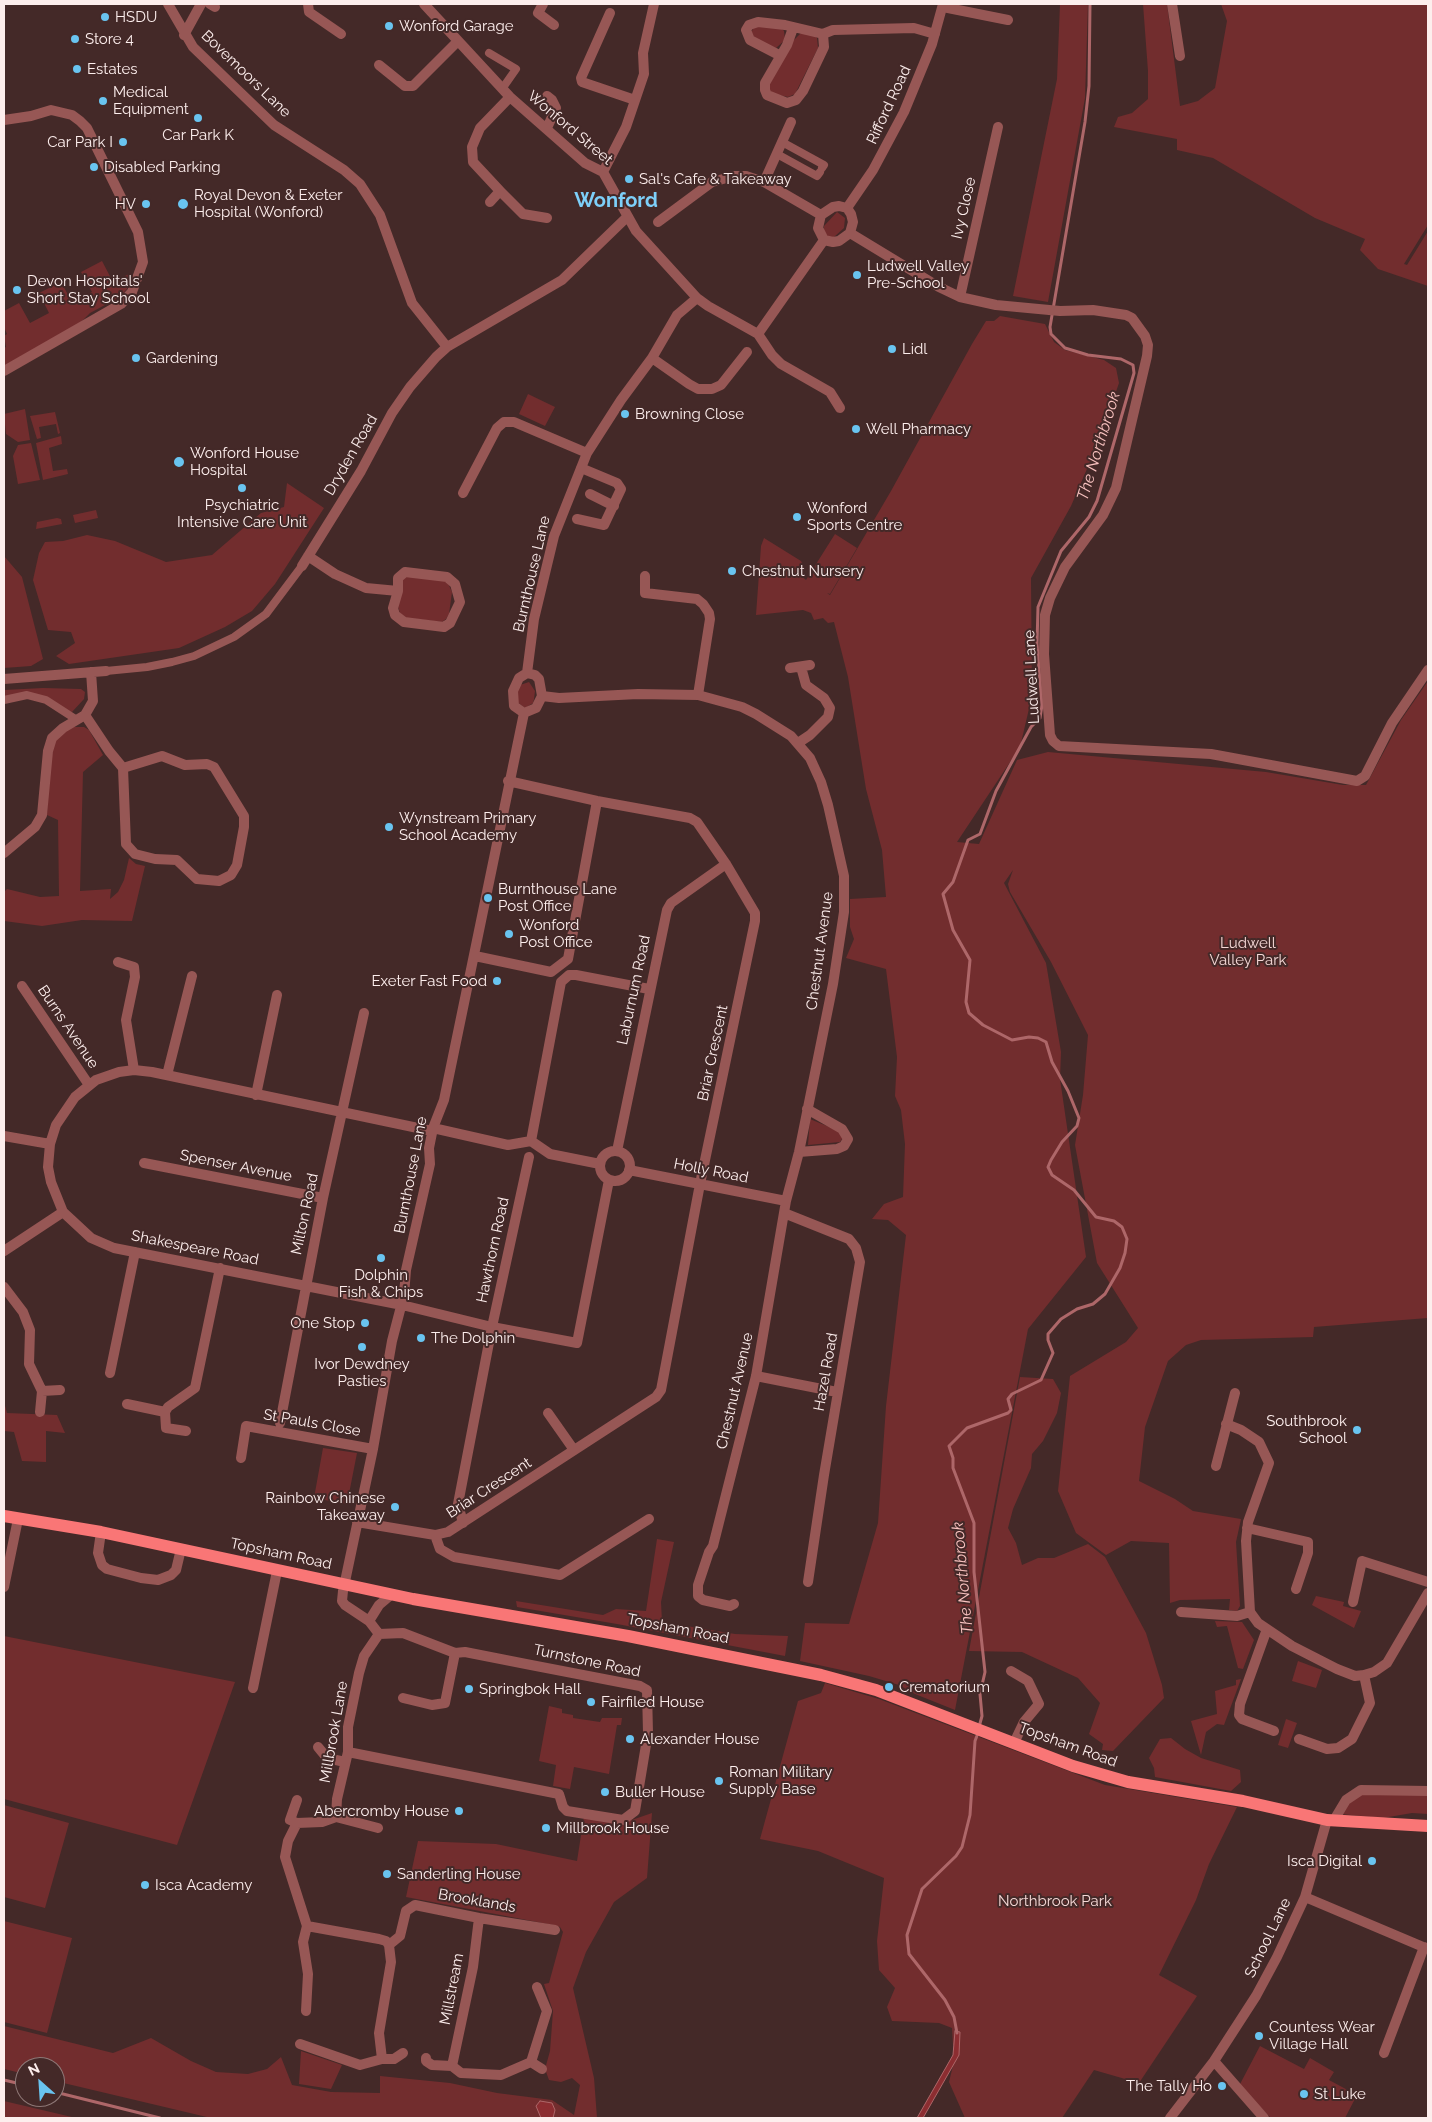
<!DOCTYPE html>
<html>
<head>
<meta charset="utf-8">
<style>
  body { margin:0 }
  #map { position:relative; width:1432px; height:2122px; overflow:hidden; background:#442928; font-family:Raleway,sans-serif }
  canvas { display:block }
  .frame { position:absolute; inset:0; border:5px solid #fdeeed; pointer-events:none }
  .north { position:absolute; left:15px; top:2057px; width:50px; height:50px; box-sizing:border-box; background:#442928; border:1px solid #8e7877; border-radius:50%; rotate:334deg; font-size:14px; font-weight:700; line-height:20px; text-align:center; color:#fdeeed }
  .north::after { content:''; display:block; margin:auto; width:18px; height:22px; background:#69c4f0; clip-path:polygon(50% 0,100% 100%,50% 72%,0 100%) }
</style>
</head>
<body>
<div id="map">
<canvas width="1432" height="2122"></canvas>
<div class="frame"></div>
<div class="north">N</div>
</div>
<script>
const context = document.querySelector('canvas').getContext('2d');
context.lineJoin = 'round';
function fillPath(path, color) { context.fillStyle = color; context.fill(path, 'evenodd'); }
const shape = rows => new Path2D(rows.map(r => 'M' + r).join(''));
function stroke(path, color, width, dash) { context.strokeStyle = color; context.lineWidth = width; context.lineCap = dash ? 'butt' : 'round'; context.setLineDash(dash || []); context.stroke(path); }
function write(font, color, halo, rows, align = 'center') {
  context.font = font + ' Raleway,sans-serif'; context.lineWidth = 4; context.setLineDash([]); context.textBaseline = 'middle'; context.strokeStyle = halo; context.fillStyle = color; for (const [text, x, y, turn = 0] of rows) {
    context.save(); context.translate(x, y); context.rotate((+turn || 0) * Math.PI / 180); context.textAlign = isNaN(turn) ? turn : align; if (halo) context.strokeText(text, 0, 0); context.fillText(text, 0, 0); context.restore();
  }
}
fillPath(shape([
  [1060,4,1088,4,1085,98,1048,302,1013,296,1057,79],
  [1143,4,1167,4,1180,106,1198,101,1215,88,1227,21,1221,4,1428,4,1428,225,1404,264,1407,265,1428,231,1428,286,1378,269,1360,250,1365,239,1315,218,1213,158,1177,150,1177,139,1114,127,1118,117,1132,113,1148,99,1148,71],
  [757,25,780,27,784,31,785,40,776,48,757,40,751,34,753,28],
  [801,33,813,34,817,38,818,48,795,94,788,97,774,94,769,90,769,85,793,41],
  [837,212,845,218,844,228,834,237,828,237,824,232,824,226],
  [102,261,113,282,131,273,132,279,127,289,118,298,90,313,79,324,4,366,4,348,6,347,4,336,7,334,4,327,4,311,19,303,30,323,49,313,39,293,61,282,72,302,92,292,81,272],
  [1000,316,1045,324,1054,342,1065,350,1104,360,1116,368,1119,383,1099,441,1071,506,1031,578,1032,696,1020,747,957,842,979,844,1017,760,1048,752,1266,772,1343,785,1366,785,1401,720,1428,681,1428,1318,1314,1327,1313,1337,1201,1340,1186,1345,1168,1361,1145,1427,1139,1481,1175,1499,1193,1511,1241,1519,1236,1542,1240,1606,1237,1611,1229,1610,1230,1599,1180,1600,1170,1603,1169,1543,1131,1541,1106,1555,1076,1533,1058,1491,1070,1376,1126,1342,1138,1328,1097,1263,1075,1145,1083,1095,1088,1035,1051,962,1010,892,1008,884,1013,870,1004,883,1046,963,1061,1052,1060,1079,1086,1257,1028,1329,955,1710,915,1694,899,1685,869,1676,800,1661,805,1623,849,1624,878,1523,886,1406,906,1235,888,1220,872,1219,884,1204,903,1197,905,1144,901,1110,895,1096,897,1057,886,969,846,958,854,939,850,927,850,899,886,897,882,850,866,789,848,677,834,622,828,623,823,618,814,620,811,613,803,610,756,615,761,546,764,538,801,561,803,565,799,574,806,580,835,534,857,548,830,594,827,593,830,595,891,491,972,344,986,321,994,321],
  [528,394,555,407,545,426,519,414],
  [25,409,30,440,18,442,6,434,4,414],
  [55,412,60,433,58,434,56,424,39,427,41,438,37,439,30,416],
  [61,436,62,444,49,448,53,471,67,469,68,474,43,480,36,443],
  [31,443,40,480,18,484,13,456,18,445],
  [287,483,324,508,275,584,252,611,225,627,179,648,69,664,56,656,75,643,71,632,48,630,33,580,39,553,45,542,63,541,87,535,115,541,166,562,212,555,261,513,284,507],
  [96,510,98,518,75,523,73,515],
  [57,518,61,519,62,524,36,529,37,522],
  [4,556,22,577,43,659,31,666,4,668],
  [407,574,447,581,452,592,449,614,446,619,442,622,406,618,400,613,398,607,399,584],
  [529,682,535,691,534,699,533,703,525,708,517,702,516,696,520,685],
  [43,688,81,689,85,692,84,699,72,712,66,711,47,699,4,699,4,690],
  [70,727,84,727,89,730,103,755,83,772,80,891,111,889,110,899,118,892,124,880,129,858,136,864,145,866,132,921,82,920,42,926,4,921,4,892,7,889,40,897,59,896,58,820,47,815,48,777,55,738],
  [810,1119,839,1131,843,1137,840,1142,808,1145],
  [1020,1377,1053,1379,1061,1393,1057,1413,1043,1441,1032,1454,1031,1468,1013,1509,1008,1528,1016,1543,1022,1565,1038,1558,1054,1558,1088,1544,1105,1557,1146,1633,1162,1685,1164,1698,1113,1751,1102,1750,1103,1744,1089,1734,1100,1703,1078,1678,1022,1652,969,1651],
  [4,1402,7,1413,57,1415,65,1433,46,1431,46,1462,22,1461,14,1432,4,1431],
  [323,1448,357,1453,347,1504,314,1498],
  [657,1539,674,1542,661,1602,662,1622,735,1634,788,1636,785,1656,617,1624,517,1607,516,1601,603,1615,616,1609,646,1611],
  [1316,1596,1344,1602,1343,1606,1361,1611,1354,1628,1312,1605],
  [1215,1621,1242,1622,1254,1640,1243,1669,1238,1668,1227,1626,1217,1627],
  [4,1636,235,1682,177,1845,4,1799],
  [1298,1661,1322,1670,1316,1688,1292,1681],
  [1241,1679,1224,1725,1217,1724,1206,1732,1201,1755,1191,1721,1217,1714,1215,1691,1236,1685,1236,1680],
  [825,1683,879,1699,1105,1785,1237,1807,1209,1864,1196,1900,1159,1975,1197,1996,1139,2083,1094,2070,1062,2118,965,2118,949,2082,958,2045,953,2045,952,2028,939,2023,892,2021,887,2007,895,1988,879,1970,877,1941,884,1878,818,1851,760,1839,798,1701,821,1693],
  [549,1706,562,1709,562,1713,573,1715,573,1718,600,1722,602,1718,622,1718,621,1725,617,1725,609,1774,574,1767,570,1789,553,1786,556,1765,539,1761],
  [1286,1719,1297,1723,1288,1748,1278,1745],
  [1171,1738,1185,1749,1201,1758,1240,1770,1241,1782,1231,1791,1155,1777,1154,1768,1149,1758,1160,1739],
  [1357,1794,1428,1794,1428,1814,1412,1813,1383,1818,1340,1814],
  [4,1805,69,1823,45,1908,4,1897],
  [652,1813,647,1878,614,1902,586,1952,573,1988,594,2078,597,2118,211,2118,55,2081,55,2067,25,2067,25,2074,4,2069,4,2026,113,2053,151,2038,191,2061,216,2072,248,2074,267,2069,281,2057,292,2085,331,2092,380,2093,380,2076,450,2083,497,2093,552,2100,574,2115,580,2085,572,2078,561,2082,549,2080,545,2069,550,2051,553,2011,544,1984,549,1983,563,1932,560,1927,553,1925,406,1897,418,1841,496,1844,577,1861,584,1816,626,1822],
  [4,1921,72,1938,47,2033,4,2022],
  [1260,2046,1304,2069,1310,2058,1334,2072,1329,2080,1357,2095,1345,2118,1271,2118,1239,2086],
  [301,2051,342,2065,331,2089,299,2084],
  [4,2101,76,2118,4,2118]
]), '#722d2e');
const water = shape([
  [955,2031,960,2032,959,2055,923,2118,917,2118,953,2055,955,2031],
  [540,2101,552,2103,555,2110,553,2118,541,2118,536,2106,540,2101]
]);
fillPath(water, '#8c2d31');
stroke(water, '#ae6769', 1);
stroke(shape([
  [979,1727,982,1716,980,1694,985,1672,974,1572,974,1523,953,1468,953,1458,949,1446,967,1428,1008,1413,1011,1410,1008,1399,1012,1394,1041,1380,1053,1353,1048,1340,1048,1334,1061,1319,1077,1309,1093,1304,1105,1294,1120,1268,1125,1253,1127,1239,1122,1227,1114,1221,1096,1217,1074,1190,1052,1175,1048,1167,1051,1160,1062,1142,1077,1126,1079,1118,1068,1091,1052,1062,1046,1042,1038,1038,1029,1037,1012,1040,983,1025,969,1013,966,1002,970,960,953,930,943,894,953,882,968,840,980,834,996,791,1031,727,1040,718,1042,705,1037,644,1038,607,1061,551,1089,517,1097,501,1134,373,1133,365,1121,359,1088,355,1065,348,1051,334,1050,327,1085,122,1089,86,1090,4],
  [957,2033,954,2017,945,2000,909,1954,907,1935,922,1889,956,1856,962,1847,970,1815,975,1741,978,1733],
  [4,2080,25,2085],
  [55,2092,160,2118]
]), '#ae6769', 3);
stroke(shape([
  [489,53,516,69,502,89],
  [782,142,824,165,822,168],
  [777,154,817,176,820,172],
  [106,671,147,667,172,662,194,656,234,637,266,614,302,566],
  [4,700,27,695,46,700,77,720]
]), '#975755', 8);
stroke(shape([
  [168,4,193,47,274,125,344,170,360,184,380,215,412,303,447,347],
  [210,4,215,7],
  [308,4,309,12,341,34],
  [424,4,510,97,585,163,603,172,636,231,697,298,708,306,758,334],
  [543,4,538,13,554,25],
  [1172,4,1180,56],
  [943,7,1008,20],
  [610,13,581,78,582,82,635,100],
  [823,34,833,30,914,28,935,34],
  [184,35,201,4],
  [779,55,750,40,746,30,749,25,758,22,785,25,823,34,824,47,803,91,796,100,787,103,767,95,765,90,765,83,787,45,793,28],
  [379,65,405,86,413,86,457,42],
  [4,120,31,116,51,110,72,115,80,121,87,128,138,232,143,262,132,292,121,304,4,371],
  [547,128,556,108,552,100,547,96],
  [603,172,626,127,644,74,643,53,654,4],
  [764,182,791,122],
  [500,191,523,214,547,218],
  [490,202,500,191,473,162,472,147,480,128,510,97],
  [839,206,847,208,851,214,853,222,850,233,839,241,833,242,824,240,818,228,821,215,833,207,839,206],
  [847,208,873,170,904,112,932,44,943,4],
  [658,222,712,182,734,176,746,176,764,182,821,215],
  [850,233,939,287,960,297,996,305,1060,311,1093,310,1126,315,1132,318,1145,336,1148,345,1147,356,1116,488,1103,515,1065,567,1050,598,1045,615,1044,654,1050,735,1053,741,1059,746,1211,754,1357,781,1365,776,1392,723,1428,670],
  [960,297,998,127],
  [758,334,824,240],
  [758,334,772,355,781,364,830,392,840,408],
  [652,358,689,384,698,389,712,389,721,385,747,352],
  [463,493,497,428,504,422,514,422,587,453],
  [590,494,614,506],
  [577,519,604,525,621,489,617,483,581,468],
  [308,556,335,574,366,588,398,591,398,578,405,572,447,577,455,584,460,602,450,623,444,627,404,622,395,615,393,608,398,591],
  [302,566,361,471,392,413,410,387,436,357,447,347,562,280,627,217],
  [645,576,645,593,697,599,703,604,709,613,710,619,698,695],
  [790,668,810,665],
  [91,672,93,701,85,715,109,751,123,768,126,844,135,854,155,859,177,860,197,879,219,881,231,875,237,865,244,827,244,816,214,767,207,764,185,765,162,756,123,768],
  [527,673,534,619,554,536,587,453,621,400,652,358,677,315,697,298],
  [527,673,535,675,539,679,542,696,536,708,524,713,514,706,513,691,519,678,527,673],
  [4,679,106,671],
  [542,696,559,698,638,694,698,695,742,707,756,714,791,736,810,758,821,782,828,805,844,876,844,912,833,984,799,1152,786,1201,756,1376,713,1546,709,1552,698,1585,698,1596,703,1600,730,1606,734,1604],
  [798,743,810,735,828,717,830,708,824,698,806,685,801,667],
  [4,853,35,827,42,815,48,751,52,738,63,728,85,715],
  [475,956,551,972,568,959,597,801],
  [118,962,134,967,135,977,126,1020,134,1070],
  [22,986,89,1085],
  [167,1075,192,976],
  [256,1095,277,995],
  [433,1128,508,1145,531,1141,550,1154,600,1164],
  [432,1131,152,1072,134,1070,119,1072,96,1080,75,1097,56,1125,50,1144,48,1167,51,1182,63,1212,91,1238,114,1248,402,1305,492,1327,577,1343,609,1180],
  [4,1136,50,1144],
  [531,1141,561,982,569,975,576,975,649,989],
  [617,1151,667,910,671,903,726,864],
  '600 1166a15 15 0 1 1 30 0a15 15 0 1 1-30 0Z',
  [799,1152,837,1149,844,1146,848,1139,842,1129,807,1109],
  [144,1163,323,1198],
  [629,1170,786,1201],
  [784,1213,849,1239,856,1248,860,1262,824,1475,808,1582],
  [4,1251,63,1212],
  [4,1287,23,1312,30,1330,29,1364,42,1391,40,1412],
  [110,1373,135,1252],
  [756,1376,837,1392],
  [42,1391,60,1390],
  [127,1404,165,1412],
  [548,1413,574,1450],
  [280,1423,323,1198,364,1013],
  [1226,1424,1241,1430,1259,1442,1269,1463,1248,1522,1246,1541,1250,1612,1258,1623,1292,1646,1337,1669,1355,1676,1364,1675,1374,1672,1387,1663,1428,1593],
  [186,1431,166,1428,165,1412,168,1407,195,1388,220,1268],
  [241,1458,246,1426,373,1449],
  [1216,1466,1235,1393],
  [357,1522,435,1535,448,1532,656,1397,661,1390,700,1184,755,921,755,913,726,864,697,822,690,818,597,801,508,781],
  [463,1523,458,1504,492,1327,529,1157],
  [1247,1528,1308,1542,1308,1553,1296,1589],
  [101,1532,98,1553,102,1565,107,1569,141,1578,158,1580,171,1575,176,1570,181,1549],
  [435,1535,440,1549,454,1557,560,1575,649,1519],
  [4,1587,18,1519],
  [1353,1602,1362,1561,1428,1582],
  [1181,1612,1237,1616,1250,1612],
  [369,1621,379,1605,392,1594],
  [1267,1629,1240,1704,1239,1715,1242,1719,1274,1731],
  [1011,1671,1028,1681,1039,1704,1024,1722,1014,1743],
  [253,1688,277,1571],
  [403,1698,432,1705,445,1703,455,1653],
  [1299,1739,1327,1749,1338,1748,1352,1739,1370,1703,1364,1675],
  [318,1747,327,1758,345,1762],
  [348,1752,559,1794,563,1807,567,1811,623,1820,635,1811,648,1733,647,1690,640,1686,531,1665,465,1652,455,1653,403,1633,379,1634],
  [297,1800,290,1820,297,1823],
  [336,1817,337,1799,348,1752,348,1727,359,1673,364,1656,379,1634,369,1621,345,1605,342,1601,343,1591,373,1449,392,1341,404,1295,406,1270,430,1164,429,1148,433,1128,444,1100,524,713],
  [336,1817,322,1822,297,1823,288,1841,285,1857,307,1926,379,1939,386,1941,389,1945,391,1962,379,2033,382,2059],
  [336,1817,378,1828],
  [1334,1820,1346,1800,1361,1790,1428,1791],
  [1305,1897,1428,1949],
  [479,1918,473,1967,452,2066,461,2073,501,2075,531,2062,547,2011,537,1987],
  [389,1945,400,1936,406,1911,415,1905,479,1918,555,1930],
  [306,2011,308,1974,303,1942,307,1926],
  [300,2044,360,2065,382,2059,394,2059,403,2053],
  [1384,2053,1424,1947],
  [426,2058,426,2061,432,2065,452,2066],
  [1214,2061,1264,2118],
  [531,2062,542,2069],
  [1170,2118,1214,2061,1256,1996,1277,1957,1305,1897,1327,1820]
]), '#975755', 10);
stroke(shape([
  [4,1516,101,1532,413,1599,628,1636,821,1675,876,1690,1073,1766,1128,1782,1243,1801,1327,1820,1428,1826]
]), '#f97676', 12);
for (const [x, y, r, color] of [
  [105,17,5,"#69c4f0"],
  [389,26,5,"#69c4f0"],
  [75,39,5,"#69c4f0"],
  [77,69,5,"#69c4f0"],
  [103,101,5,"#69c4f0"],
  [198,118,5,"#69c4f0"],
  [123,142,5,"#69c4f0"],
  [94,167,5,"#69c4f0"],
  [629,179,5,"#69c4f0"],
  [146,204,5,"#69c4f0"],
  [183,204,6,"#69c4f0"],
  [857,275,5,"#69c4f0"],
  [17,290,5,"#69c4f0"],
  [892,349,5,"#69c4f0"],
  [136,358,5,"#69c4f0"],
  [625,414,5,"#69c4f0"],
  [856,429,5,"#69c4f0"],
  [179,462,6,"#69c4f0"],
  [242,488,5,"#69c4f0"],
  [797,517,5,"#69c4f0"],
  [732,571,5,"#69c4f0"],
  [389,827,5,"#69c4f0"],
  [488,898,5,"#69c4f0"],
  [509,934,5,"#69c4f0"],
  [497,981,5,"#69c4f0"],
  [381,1258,5,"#69c4f0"],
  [365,1323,5,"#69c4f0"],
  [421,1338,5,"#69c4f0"],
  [362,1347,5,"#69c4f0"],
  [1357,1430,5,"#69c4f0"],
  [395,1507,5,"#69c4f0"],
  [889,1687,5,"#69c4f0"],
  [469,1689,5,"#69c4f0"],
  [591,1702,5,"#69c4f0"],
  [630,1739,5,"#69c4f0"],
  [719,1781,5,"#69c4f0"],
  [605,1792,5,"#69c4f0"],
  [459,1811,5,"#69c4f0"],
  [546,1828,5,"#69c4f0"],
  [1372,1861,5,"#69c4f0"],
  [387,1874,5,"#69c4f0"],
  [145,1885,5,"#69c4f0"],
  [1259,2036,5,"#69c4f0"],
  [1222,2086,5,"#69c4f0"],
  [1304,2094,5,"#69c4f0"]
]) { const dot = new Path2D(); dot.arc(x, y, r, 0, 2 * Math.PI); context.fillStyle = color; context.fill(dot); stroke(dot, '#442928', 2); }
write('15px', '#fdeeed', '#442928', [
  ["HSDU",115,17],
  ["Wonford Garage",399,26],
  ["Store 4",85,39],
  ["Estates",87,69],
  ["Medical",113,92],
  ["Equipment",113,109],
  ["Car Park K",198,135,"center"],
  ["Car Park I",113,142,"right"],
  ["Disabled Parking",104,167],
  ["Sal's Cafe & Takeaway",639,179],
  ["Royal Devon & Exeter",194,195],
  ["Hospital (Wonford)",194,212],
  ["HV",136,204,"right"],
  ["Ludwell Valley",867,266],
  ["Pre-School",867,283],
  ["Devon Hospitals'",27,281],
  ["Short Stay School",27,298],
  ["Lidl",902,349],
  ["Gardening",146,358],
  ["Browning Close",635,414],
  ["Well Pharmacy",866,429],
  ["Wonford House",190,453],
  ["Hospital",190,470],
  ["Psychiatric",242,505,"center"],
  ["Intensive Care Unit",242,522,"center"],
  ["Wonford",807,508],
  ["Sports Centre",807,525],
  ["Chestnut Nursery",742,571],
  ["Wynstream Primary",399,818],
  ["School Academy",399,835],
  ["Burnthouse Lane",498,889],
  ["Post Office",498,906],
  ["Wonford",519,925],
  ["Post Office",519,942],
  ["Exeter Fast Food",487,981,"right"],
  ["Dolphin",381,1275,"center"],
  ["Fish & Chips",381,1292,"center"],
  ["One Stop",355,1323,"right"],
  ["The Dolphin",431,1338],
  ["Ivor Dewdney",362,1364,"center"],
  ["Pasties",362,1381,"center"],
  ["Southbrook",1347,1421,"right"],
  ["School",1347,1438,"right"],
  ["Rainbow Chinese",385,1498,"right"],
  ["Takeaway",385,1515,"right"],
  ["Crematorium",899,1687],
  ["Springbok Hall",479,1689],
  ["Fairfiled House",601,1702],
  ["Alexander House",640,1739],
  ["Roman Military",729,1772],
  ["Supply Base",729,1789],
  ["Buller House",615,1792],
  ["Abercromby House",449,1811,"right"],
  ["Millbrook House",556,1828],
  ["Isca Digital",1362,1861,"right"],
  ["Sanderling House",397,1874],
  ["Isca Academy",155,1885],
  ["Countess Wear",1269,2027],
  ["Village Hall",1269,2044],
  ["The Tally Ho",1212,2086,"right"],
  ["St Luke",1314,2094]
], 'left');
write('15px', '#fdeeed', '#442928', [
  ["Bovemoors Lane",246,74,44],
  ["Rifford Road",889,105,-65],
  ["Wonford Street",570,128,40],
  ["Ivy Close",964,208,-77],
  ["Dryden Road",351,455,-60],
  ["Burnthouse Lane",532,574,-77],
  ["Ludwell Lane",1032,677,-93],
  ["Chestnut Avenue",820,951,-82],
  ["Laburnum Road",634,990,-78],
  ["Burns Avenue",68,1027,56],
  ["Briar Crescent",713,1053,-78],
  ["Spenser Avenue",236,1166,11],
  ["Holly Road",711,1171,11],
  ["Burnthouse Lane",411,1175,-79],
  ["Milton Road",305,1214,-78],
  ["Shakespeare Road",195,1248,11],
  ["Hawthorn Road",493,1250,-78],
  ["Hazel Road",826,1372,-80],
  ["Chestnut Avenue",735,1391,-77],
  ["St Pauls Close",312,1423,10],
  ["Briar Crescent",489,1488,-33],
  ["Topsham Road",281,1554,12],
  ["Topsham Road",678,1629,11],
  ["Turnstone Road",587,1661,12],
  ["Millbrook Lane",334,1732,-80],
  ["Topsham Road",1068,1745,20],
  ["Brooklands",477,1901,10],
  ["School Lane",1268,1938,-64],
  ["Millstream",452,1989,-79]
]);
write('15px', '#f5d8d6', '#442928', [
  ["Ludwell",1248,943],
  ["Valley Park",1248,960],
  ["Northbrook Park",1055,1901]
]);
write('italic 16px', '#fac3c0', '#442928', [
  ["The Northbrook",1099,446,-73],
  ["The Northbrook",963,1578,-95]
]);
write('bold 20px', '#7dcff9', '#442928', [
  ["Wonford",616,201]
]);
</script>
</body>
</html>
